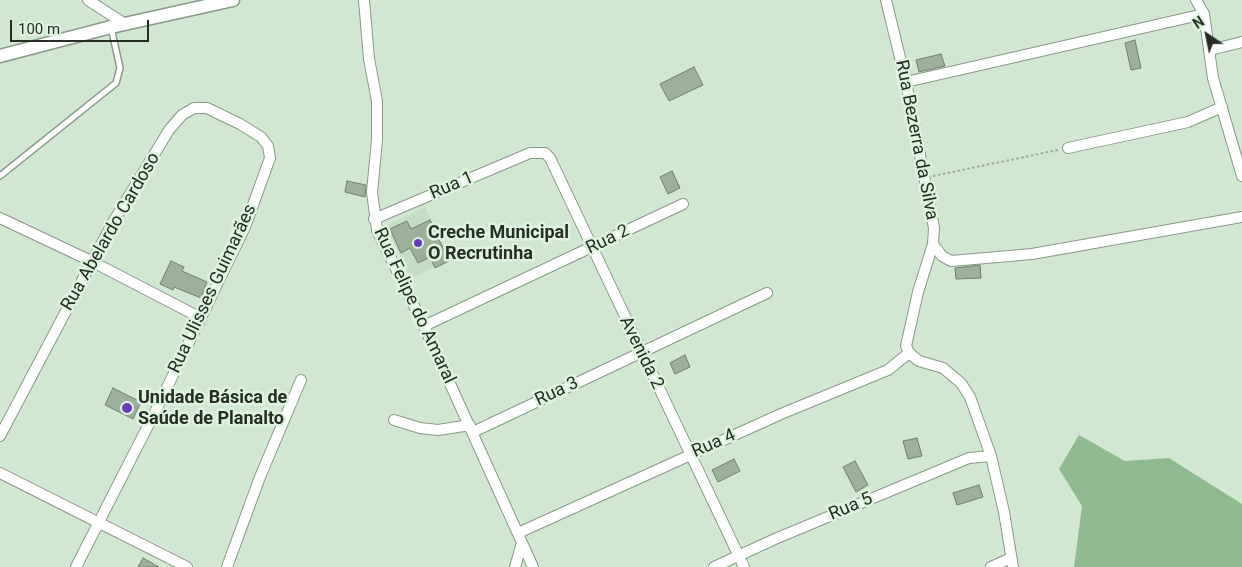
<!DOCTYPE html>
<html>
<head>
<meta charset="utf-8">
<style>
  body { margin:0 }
  #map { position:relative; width:1242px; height:567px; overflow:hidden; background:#d2e7d2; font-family:Roboto,sans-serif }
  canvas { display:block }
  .north { position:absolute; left:1182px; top:10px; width:50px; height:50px; -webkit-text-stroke:4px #dff4df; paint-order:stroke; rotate:326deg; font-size:14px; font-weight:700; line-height:20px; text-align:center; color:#262d25 }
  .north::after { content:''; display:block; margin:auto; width:18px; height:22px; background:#262d25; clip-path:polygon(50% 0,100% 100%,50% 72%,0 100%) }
  .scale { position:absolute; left:10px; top:20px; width:139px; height:22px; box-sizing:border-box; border:2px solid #262d25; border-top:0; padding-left:6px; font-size:15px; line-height:18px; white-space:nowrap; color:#262d25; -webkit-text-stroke:4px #dff4df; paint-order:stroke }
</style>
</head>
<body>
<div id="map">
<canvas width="1242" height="567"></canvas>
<div class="north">N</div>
<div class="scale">100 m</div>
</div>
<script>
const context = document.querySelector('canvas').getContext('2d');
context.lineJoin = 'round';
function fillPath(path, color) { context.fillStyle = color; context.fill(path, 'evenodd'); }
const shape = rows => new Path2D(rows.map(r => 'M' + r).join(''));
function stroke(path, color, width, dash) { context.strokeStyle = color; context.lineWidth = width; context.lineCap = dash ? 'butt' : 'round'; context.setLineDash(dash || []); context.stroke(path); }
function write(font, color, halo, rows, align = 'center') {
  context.font = font + ' Roboto,sans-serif'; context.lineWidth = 5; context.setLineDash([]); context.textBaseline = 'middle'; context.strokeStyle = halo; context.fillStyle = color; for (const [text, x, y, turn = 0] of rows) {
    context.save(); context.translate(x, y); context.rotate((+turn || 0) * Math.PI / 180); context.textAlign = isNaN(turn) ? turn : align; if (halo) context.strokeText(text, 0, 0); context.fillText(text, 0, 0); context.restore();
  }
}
fillPath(shape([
  [425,207,449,259,411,279,386,226]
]), '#c4ddc3');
fillPath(shape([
  [1079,435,1125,461,1169,458,1242,504,1242,567,1074,567,1082,506,1059,469]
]), '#90bb90');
const building = shape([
  [1135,40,1141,68,1131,70,1125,43,1135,40],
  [941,54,945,66,919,72,916,60,941,54],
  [694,67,703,85,669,101,660,84,694,67],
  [672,171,680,188,668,194,660,177,672,171],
  [347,181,366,185,365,197,345,192,347,181],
  [430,220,449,261,435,268,430,257,418,263,410,248,401,253,390,229,407,221,411,229,430,220],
  [171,261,184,267,182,271,207,282,201,298,174,287,173,290,160,284,171,261],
  [980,265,981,278,956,279,955,268,980,265],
  [685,355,690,367,675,374,670,363,685,355],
  [113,388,141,402,133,419,105,405,113,388],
  [917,438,922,456,908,459,903,441,917,438],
  [734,459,740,471,718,482,712,470,734,459],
  [855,461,868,485,856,492,843,467,855,461],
  [979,485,983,497,957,505,953,493,979,485],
  [143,558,159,567,138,567,143,558]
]);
fillPath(building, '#9db09c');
stroke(building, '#6e816e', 1);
const service = shape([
  [0,176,116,83,120,68,111,27]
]);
const minor = shape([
  [88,0,125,24],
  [364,0,369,59,377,101,377,140,372,192,377,230,424,326,533,567],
  [886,0,906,82,934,228,933,244,918,292,906,346,909,353,919,361,943,368,961,383,970,397,991,456,1004,512,1013,567],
  [1196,0,1204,14,1213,78,1242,176],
  [1210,50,1242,42],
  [906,82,1204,14],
  [1068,148,1188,122,1222,107],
  [0,218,91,261,201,318],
  [374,219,530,153,545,153,550,158,744,567],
  [933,244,942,256,951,261,1032,254,1242,217],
  [424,326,683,204],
  [394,420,420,428,438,430,470,425],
  [473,432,767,293],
  [0,436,113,222,169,130,182,115,194,108,207,108,240,124,261,137,268,146,270,158,245,227,155,412,76,567],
  [0,473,187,567],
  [518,533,781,414,888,370,909,353],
  [227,567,260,477,301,380],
  [515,567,522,543],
  [714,567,775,539,969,458,991,456],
  [991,567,1011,558]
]);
const tertiary = shape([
  [0,56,111,27,233,0]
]);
stroke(service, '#879a87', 8);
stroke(minor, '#879a87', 12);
stroke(tertiary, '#879a87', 15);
stroke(shape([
  [933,176,1058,150]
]), '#9aaa9a', 2, [2.5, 2.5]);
stroke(service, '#fff', 5);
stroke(minor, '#fff', 10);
stroke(tertiary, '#fff', 12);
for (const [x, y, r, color] of [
  [418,243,5,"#663cb4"],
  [127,408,6,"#663cb4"]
]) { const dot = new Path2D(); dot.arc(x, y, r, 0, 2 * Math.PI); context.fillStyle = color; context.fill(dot); stroke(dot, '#dff4df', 2); }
write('18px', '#262d25', '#dff4df', [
  ["Rua Bezerra da Silva",916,140,79],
  ["Rua 1",452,186,-23],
  ["Rua Abelardo Cardoso",111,232,-60],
  ["Rua 2",608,240,-26],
  ["Rua Ulisses Guimarães",213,289,-65],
  ["Rua Felipe do Amaral",414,306,65],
  ["Avenida 2",641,353,64],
  ["Rua 3",557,392,-25],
  ["Rua 4",714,444,-24],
  ["Rua 5",851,507,-23]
]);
write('bold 18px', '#262d25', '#dff4df', [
  ["Creche Municipal",428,233],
  ["O Recrutinha",428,254],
  ["Unidade Básica de",138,398],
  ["Saúde de Planalto",138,419]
], 'left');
</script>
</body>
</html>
